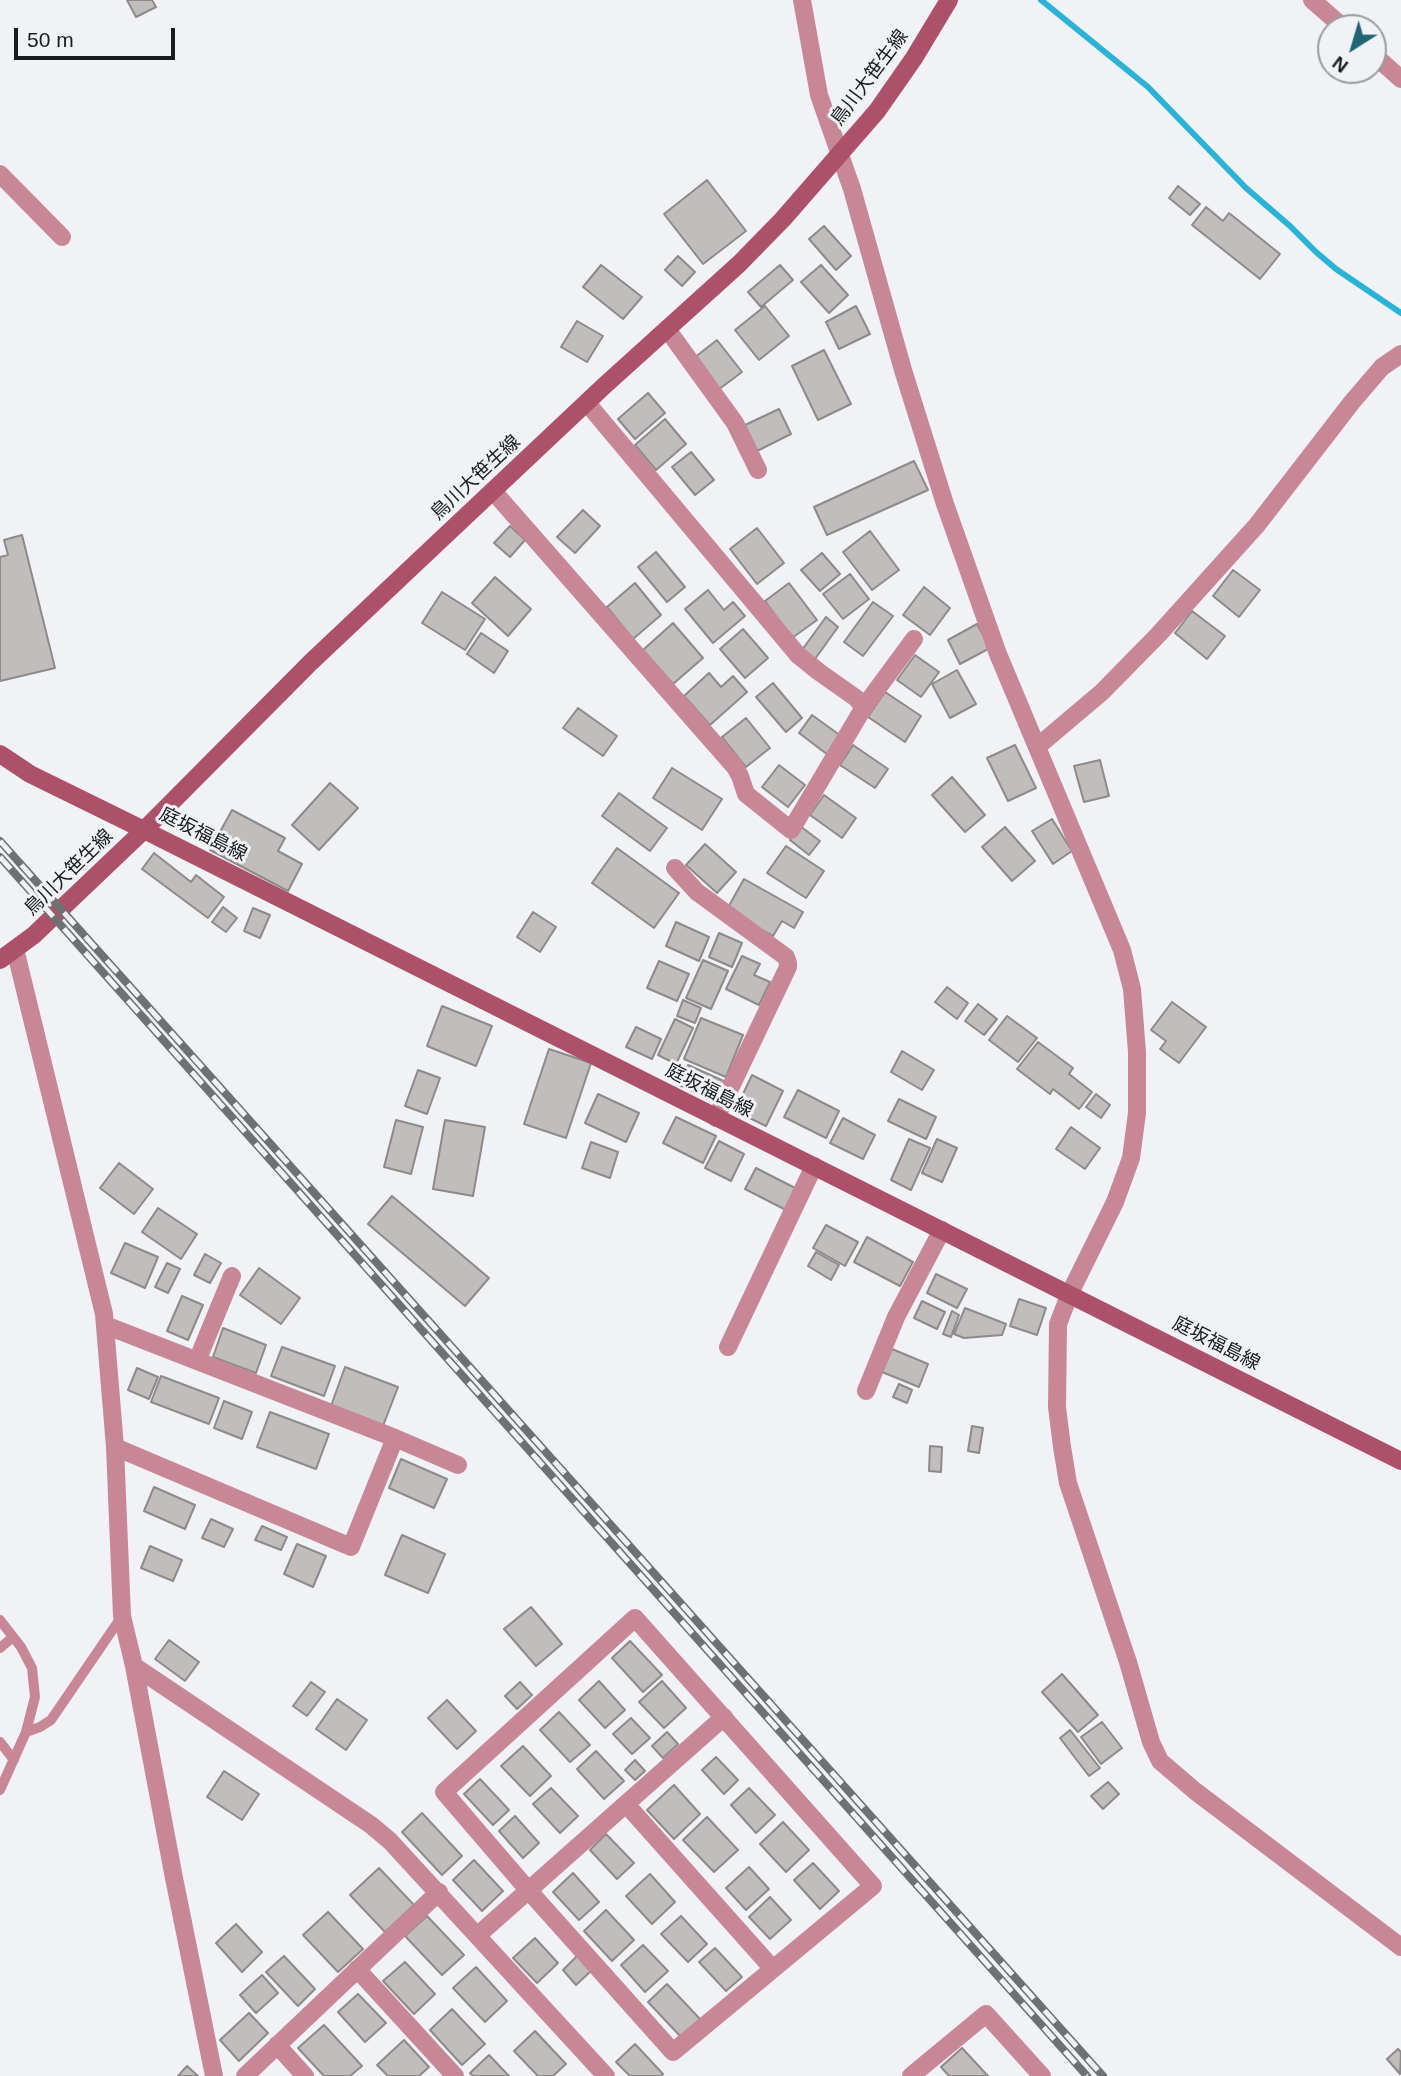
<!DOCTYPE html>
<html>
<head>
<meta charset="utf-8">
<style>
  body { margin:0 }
  #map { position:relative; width:1401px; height:2076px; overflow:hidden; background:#f0f2f5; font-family:Arial,sans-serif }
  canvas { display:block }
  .north { position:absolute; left:1317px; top:14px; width:70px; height:70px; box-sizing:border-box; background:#f0f2f5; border:2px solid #9a9c9e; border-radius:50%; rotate:217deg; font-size:19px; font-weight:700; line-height:28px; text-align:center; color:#1a1b1c }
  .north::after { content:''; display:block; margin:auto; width:24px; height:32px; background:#206576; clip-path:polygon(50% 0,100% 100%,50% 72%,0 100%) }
  .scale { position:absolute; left:14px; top:28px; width:161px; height:32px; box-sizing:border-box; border:4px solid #1a1b1c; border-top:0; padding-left:9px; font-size:21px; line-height:24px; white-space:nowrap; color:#1a1b1c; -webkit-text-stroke:5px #f0f2f5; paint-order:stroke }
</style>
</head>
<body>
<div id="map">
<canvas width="1401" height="2076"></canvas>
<div class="north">N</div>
<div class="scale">50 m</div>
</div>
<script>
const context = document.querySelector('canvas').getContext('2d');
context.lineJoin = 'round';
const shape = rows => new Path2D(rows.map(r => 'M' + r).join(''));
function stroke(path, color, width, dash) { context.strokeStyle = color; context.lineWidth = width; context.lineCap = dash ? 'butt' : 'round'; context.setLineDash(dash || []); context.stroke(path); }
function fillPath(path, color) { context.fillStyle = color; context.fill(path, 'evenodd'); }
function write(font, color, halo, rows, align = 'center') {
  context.font = font + ' Arial,"Noto Sans JP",sans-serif'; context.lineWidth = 6; context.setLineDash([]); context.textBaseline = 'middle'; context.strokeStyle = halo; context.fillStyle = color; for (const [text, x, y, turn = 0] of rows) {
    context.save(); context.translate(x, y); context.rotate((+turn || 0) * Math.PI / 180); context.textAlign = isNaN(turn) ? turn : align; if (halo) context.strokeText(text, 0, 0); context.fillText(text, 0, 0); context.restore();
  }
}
stroke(shape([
  [1041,0,1148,87,1246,188,1290,226,1316,252,1336,269,1401,313]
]), '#29b4d7', 6);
const building = shape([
  [127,0,152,0,156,7,136,17,127,0],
  [707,180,746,231,703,264,664,214,707,180],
  [1178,186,1200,204,1190,215,1169,198,1178,186],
  [1206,207,1223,221,1229,213,1280,254,1260,279,1192,225,1206,207],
  [824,226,851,256,836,270,809,239,824,226],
  [678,256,695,272,682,286,665,270,678,256],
  [601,265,642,297,623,319,583,287,601,265],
  [780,265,793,280,761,307,748,292,780,265],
  [821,265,848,295,829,313,801,282,821,265],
  [765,306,789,336,759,360,735,330,765,306],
  [856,306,870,334,839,349,826,322,856,306],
  [577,321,603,336,587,362,561,347,577,321],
  [717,340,742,372,718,390,694,358,717,340],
  [824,350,851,404,818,420,792,366,824,350],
  [648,393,665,413,635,439,618,419,648,393],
  [779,409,791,434,757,451,745,425,779,409],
  [665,419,686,444,656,470,635,445,665,419],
  [691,452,714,480,695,495,672,467,691,452],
  [914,461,928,490,827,535,814,507,914,461],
  [583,510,600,526,575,553,557,537,583,510],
  [510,526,525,540,510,557,494,543,510,526],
  [757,528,784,563,757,584,730,549,757,528],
  [870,531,899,570,872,590,843,552,870,531],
  [22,535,55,668,0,681,0,557,8,555,4,540,22,535],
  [656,552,685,587,667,602,638,567,656,552],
  [822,553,840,574,820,591,801,570,822,553],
  [1233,570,1260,590,1239,617,1213,596,1233,570],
  [850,574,869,599,843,619,823,594,850,574],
  [495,577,531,609,508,636,472,603,495,577],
  [635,583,661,615,633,639,607,607,635,583],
  [789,583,817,620,792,638,765,601,789,583],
  [924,587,950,608,930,635,903,615,924,587],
  [708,590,724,610,733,602,745,616,713,643,685,609,708,590],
  [442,592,485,619,465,650,422,623,442,592],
  [873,602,893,616,863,656,844,642,873,602],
  [1192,611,1225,636,1207,659,1175,633,1192,611],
  [826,617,838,627,815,659,802,650,826,617],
  [673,623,703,658,673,684,643,650,673,623],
  [977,624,990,648,960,664,948,640,977,624],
  [743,629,768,658,745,678,720,649,743,629],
  [481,633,508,651,494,673,467,654,481,633],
  [915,655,939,672,921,697,897,680,915,655],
  [957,670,976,704,950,718,932,684,957,670],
  [709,673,721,687,733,676,747,692,710,725,684,696,709,673],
  [773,683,802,718,786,732,756,697,773,683],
  [885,692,921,716,905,742,868,717,885,692],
  [578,708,617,736,603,756,563,728,578,708],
  [812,715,841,736,828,755,799,733,812,715],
  [746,718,770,748,746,767,722,737,746,718],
  [853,745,888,769,875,788,840,765,853,745],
  [1015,745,1036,788,1008,801,987,758,1015,745],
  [1100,760,1109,796,1084,802,1074,766,1100,760],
  [779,765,805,785,788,807,762,787,779,765],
  [672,768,722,799,702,830,653,798,672,768],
  [952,777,985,815,965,832,932,795,952,777],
  [330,783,358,808,319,850,292,825,330,783],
  [619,793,667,828,650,851,602,816,619,793],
  [824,795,856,818,842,838,810,815,824,795],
  [232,810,285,838,278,851,302,864,288,891,210,850,232,810],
  [1052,819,1072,851,1053,864,1032,831,1052,819],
  [800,826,820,841,809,855,790,840,800,826],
  [1005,827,1035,861,1012,881,982,847,1005,827],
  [705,844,736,872,717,893,686,865,705,844],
  [786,846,824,871,806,898,767,873,786,846],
  [617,848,679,893,654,928,592,883,617,848],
  [154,853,191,882,196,875,224,897,208,918,142,869,154,853],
  [744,879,803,912,794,928,782,921,773,936,726,911,744,879],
  [223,907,237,918,226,932,212,922,223,907],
  [253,908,270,915,260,938,244,931,253,908],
  [533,912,556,927,540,952,517,937,533,912],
  [676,922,709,937,699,961,666,946,676,922],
  [719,933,742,943,732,967,709,957,719,933],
  [742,956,760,964,754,975,770,982,759,1005,726,989,742,956],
  [703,960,728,971,711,1009,686,998,703,960],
  [659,961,689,974,677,1001,647,988,659,961],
  [947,987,968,1003,957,1019,935,1002,947,987],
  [683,1000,701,1008,695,1023,677,1016,683,1000],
  [1172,1002,1206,1027,1179,1063,1160,1049,1166,1041,1151,1030,1172,1002],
  [978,1004,997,1019,984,1035,965,1021,978,1004],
  [442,1006,492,1026,476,1066,427,1046,442,1006],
  [1007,1016,1037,1038,1018,1062,989,1040,1007,1016],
  [701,1018,743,1035,726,1077,684,1059,701,1018],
  [675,1019,693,1028,676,1064,658,1055,675,1019],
  [636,1027,661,1039,652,1059,626,1047,636,1027],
  [1038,1042,1073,1068,1069,1074,1092,1092,1079,1109,1053,1089,1050,1094,1017,1069,1038,1042],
  [549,1049,591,1063,566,1138,524,1124,549,1049],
  [902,1051,934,1070,922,1090,891,1072,902,1051],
  [688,1065,726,1082,718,1102,679,1085,688,1065],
  [418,1070,440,1078,427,1114,405,1106,418,1070],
  [752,1075,783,1091,766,1126,735,1111,752,1075],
  [798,1090,839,1111,826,1138,784,1117,798,1090],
  [598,1094,639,1113,626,1142,585,1123,598,1094],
  [1096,1094,1110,1105,1101,1118,1086,1107,1096,1094],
  [899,1099,936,1117,926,1139,888,1121,899,1099],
  [676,1117,716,1136,703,1163,663,1143,676,1117],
  [843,1118,875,1135,863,1159,830,1143,843,1118],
  [396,1120,423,1127,411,1174,384,1167,396,1120],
  [445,1120,485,1127,473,1196,433,1189,445,1120],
  [1071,1127,1100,1148,1085,1169,1056,1149,1071,1127],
  [909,1139,930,1148,911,1190,891,1180,909,1139],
  [937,1139,957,1148,942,1182,922,1173,937,1139],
  [719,1141,744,1154,731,1181,705,1168,719,1141],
  [591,1142,618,1152,610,1178,582,1168,591,1142],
  [119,1163,153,1189,134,1214,100,1188,119,1163],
  [756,1168,797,1189,786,1210,745,1189,756,1168],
  [392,1196,489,1278,465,1306,368,1224,392,1196],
  [158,1208,197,1234,181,1259,142,1232,158,1208],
  [826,1225,858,1242,845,1266,813,1248,826,1225],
  [867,1237,913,1262,900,1286,854,1262,867,1237],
  [125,1243,158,1257,145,1288,111,1273,125,1243],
  [816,1252,839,1265,831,1280,808,1266,816,1252],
  [205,1254,221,1263,210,1283,194,1275,205,1254],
  [167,1263,180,1269,168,1293,155,1287,167,1263],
  [259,1268,300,1298,281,1324,240,1295,259,1268],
  [936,1274,967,1289,957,1308,927,1293,936,1274],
  [182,1296,203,1305,188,1340,167,1331,182,1296],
  [1019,1299,1046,1308,1037,1335,1010,1326,1019,1299],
  [922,1301,945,1312,937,1329,914,1318,922,1301],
  [965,1308,1006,1324,1002,1335,964,1338,954,1334,965,1308],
  [952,1311,959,1315,951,1337,943,1334,952,1311],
  [223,1328,266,1345,256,1373,213,1357,223,1328],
  [282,1347,335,1366,324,1396,271,1376,282,1347],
  [892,1349,928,1364,919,1387,882,1372,892,1349],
  [345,1367,398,1387,383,1426,331,1406,345,1367],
  [137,1368,158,1377,149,1399,128,1390,137,1368],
  [161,1376,219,1398,209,1424,151,1402,161,1376],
  [899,1384,912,1390,907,1403,893,1397,899,1384],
  [224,1401,252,1412,242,1439,214,1428,224,1401],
  [270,1412,329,1434,316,1469,257,1447,270,1412],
  [972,1426,983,1428,979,1453,968,1451,972,1426],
  [930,1446,942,1447,941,1472,929,1471,930,1446],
  [401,1459,447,1479,434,1508,389,1488,401,1459],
  [154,1487,195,1505,185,1529,144,1511,154,1487],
  [211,1519,233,1529,224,1547,202,1538,211,1519],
  [262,1526,287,1537,281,1550,255,1540,262,1526],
  [402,1535,445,1554,428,1593,385,1575,402,1535],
  [297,1544,326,1556,313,1587,284,1574,297,1544],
  [150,1546,182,1560,173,1581,141,1568,150,1546],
  [531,1607,562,1644,536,1666,504,1629,531,1607],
  [169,1640,199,1662,185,1681,155,1659,169,1640],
  [630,1641,662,1675,643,1692,612,1658,630,1641],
  [1062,1674,1098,1715,1078,1732,1042,1692,1062,1674],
  [599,1681,625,1710,605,1728,579,1700,599,1681],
  [662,1681,686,1708,664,1728,639,1702,662,1681],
  [311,1682,325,1692,307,1716,293,1706,311,1682],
  [520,1682,532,1695,517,1709,505,1696,520,1682],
  [337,1699,367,1720,346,1750,316,1729,337,1699],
  [447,1700,476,1731,457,1749,428,1718,447,1700],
  [559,1712,590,1745,570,1762,540,1730,559,1712],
  [631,1718,650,1738,632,1754,613,1734,631,1718],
  [1102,1722,1122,1748,1101,1764,1081,1737,1102,1722],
  [1070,1730,1100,1768,1089,1776,1060,1738,1070,1730],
  [667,1732,678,1744,663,1758,652,1746,667,1732],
  [523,1746,551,1776,530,1796,501,1766,523,1746],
  [596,1751,624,1781,604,1799,577,1769,596,1751],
  [716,1757,738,1780,724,1794,702,1770,716,1757],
  [635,1760,645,1771,635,1780,625,1770,635,1760],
  [224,1771,259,1794,242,1820,207,1797,224,1771],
  [480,1779,509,1810,493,1825,464,1794,480,1779],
  [1108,1782,1119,1794,1103,1809,1091,1796,1108,1782],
  [674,1785,700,1814,674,1839,647,1810,674,1785],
  [551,1788,578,1816,560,1833,533,1804,551,1788],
  [749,1788,775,1815,756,1833,731,1805,749,1788],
  [422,1813,462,1856,442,1875,402,1832,422,1813],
  [515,1816,539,1843,523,1858,499,1831,515,1816],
  [707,1817,738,1850,714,1872,683,1840,707,1817],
  [783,1822,809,1850,786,1872,760,1844,783,1822],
  [606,1834,634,1863,617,1879,590,1850,606,1834],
  [474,1860,503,1891,482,1911,453,1880,474,1860],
  [813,1863,839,1891,820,1909,794,1880,813,1863],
  [749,1867,769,1889,746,1910,726,1888,749,1867],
  [379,1868,414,1905,385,1932,350,1895,379,1868],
  [573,1873,599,1902,579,1920,553,1892,573,1873],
  [650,1874,675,1902,652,1924,626,1896,650,1874],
  [770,1897,791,1920,770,1939,749,1917,770,1897],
  [606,1910,634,1940,612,1961,584,1931,606,1910],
  [328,1912,363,1949,338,1972,303,1935,328,1912],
  [427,1916,464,1955,442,1975,405,1936,427,1916],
  [681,1916,707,1944,688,1962,661,1934,681,1916],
  [236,1924,262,1952,242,1972,216,1943,236,1924],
  [535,1938,558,1963,537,1983,513,1958,535,1938],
  [643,1945,668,1971,645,1992,621,1965,643,1945],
  [715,1948,742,1977,726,1991,699,1962,715,1948],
  [284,1956,315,1989,298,2006,266,1972,284,1956],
  [577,1956,591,1971,576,1985,563,1970,577,1956],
  [405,1962,435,1994,414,2014,383,1981,405,1962],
  [476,1967,507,2001,485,2022,453,1988,476,1967],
  [262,1975,278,1993,256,2013,240,1995,262,1975],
  [667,1984,700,2019,681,2037,648,2002,667,1984],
  [358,1994,386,2023,365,2042,338,2012,358,1994],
  [452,2009,485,2044,462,2065,430,2030,452,2009],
  [249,2013,268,2033,239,2061,220,2040,249,2013],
  [324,2025,362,2066,350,2076,324,2076,298,2048,324,2025],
  [535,2031,566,2064,553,2076,538,2076,514,2051,535,2031],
  [404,2040,429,2067,419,2076,388,2076,377,2065,404,2040],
  [635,2044,663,2074,661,2076,630,2076,616,2062,635,2044],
  [962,2048,988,2076,949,2076,941,2067,962,2048],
  [1398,2049,1401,2052,1400,2074,1387,2059,1398,2049],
  [489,2055,509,2076,473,2076,470,2073,489,2055],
  [187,2066,198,2076,178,2076,187,2066]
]);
fillPath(building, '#c1bdbd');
stroke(building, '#8e8a8a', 2);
stroke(shape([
  [0,1620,21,1647,32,1668,35,1697,26,1732,0,1790],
  [0,1648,13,1637],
  [26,1732,40,1727,51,1720,122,1616],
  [0,1742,14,1760]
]), '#c88796', 10);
stroke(shape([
  [802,0,819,95,852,189,903,370,945,504,998,654,1122,950,1132,989,1137,1052,1137,1113,1131,1158,1115,1202,1070,1293,1058,1324,1057,1407,1062,1447,1068,1483,1128,1662,1151,1742,1160,1761,1195,1791,1401,1947],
  [1312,0,1344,28],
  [1373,54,1401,79],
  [0,174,62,237],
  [667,329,735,423,758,470],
  [493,491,735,767,740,776,746,794,791,830,864,707,856,698,819,672,798,655,587,403],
  [864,707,914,639],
  [1037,747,1102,692,1158,635,1257,525,1352,402,1382,367,1401,354],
  [675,868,697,892,786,957,788,963,788,967,716,1118],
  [15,949,104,1314,115,1447,122,1616,134,1666,174,1878,214,2076],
  [105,1325,395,1438,458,1465],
  [728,1347,814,1166],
  [197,1361,232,1276],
  [866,1391,896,1317,942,1230],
  [115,1447,351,1547,395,1438],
  [635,1618,873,1886,673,2052,529,1891,444,1792,635,1618],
  [134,1666,371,1825,390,1841,606,2076],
  [626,1804,773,1969],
  [478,1935,724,1717],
  [357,1969,455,2076],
  [277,2045,305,2076],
  [245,2076,439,1892],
  [911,2076,986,2014,1042,2076]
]), '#c88796', 18);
stroke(shape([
  [0,754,30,774,144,830,1401,1461],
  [0,960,34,935,61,909,144,830,311,662,604,386,739,264,783,219,877,111,914,58,949,0]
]), '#ad506a', 18);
const rail = shape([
  [0,841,1103,2076],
  [0,857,1087,2076]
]);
stroke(rail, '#6f7072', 8);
stroke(rail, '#f0f2f5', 5, [16]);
write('19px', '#1a1b1c', '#f0f2f5', [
  ["鳥川大笹生線",870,78,-53],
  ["鳥川大笹生線",476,478,-43],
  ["庭坂福島線",203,835,27],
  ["鳥川大笹生線",69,873,-44],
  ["庭坂福島線",709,1091,27],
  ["庭坂福島線",1216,1344,27]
]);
</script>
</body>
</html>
